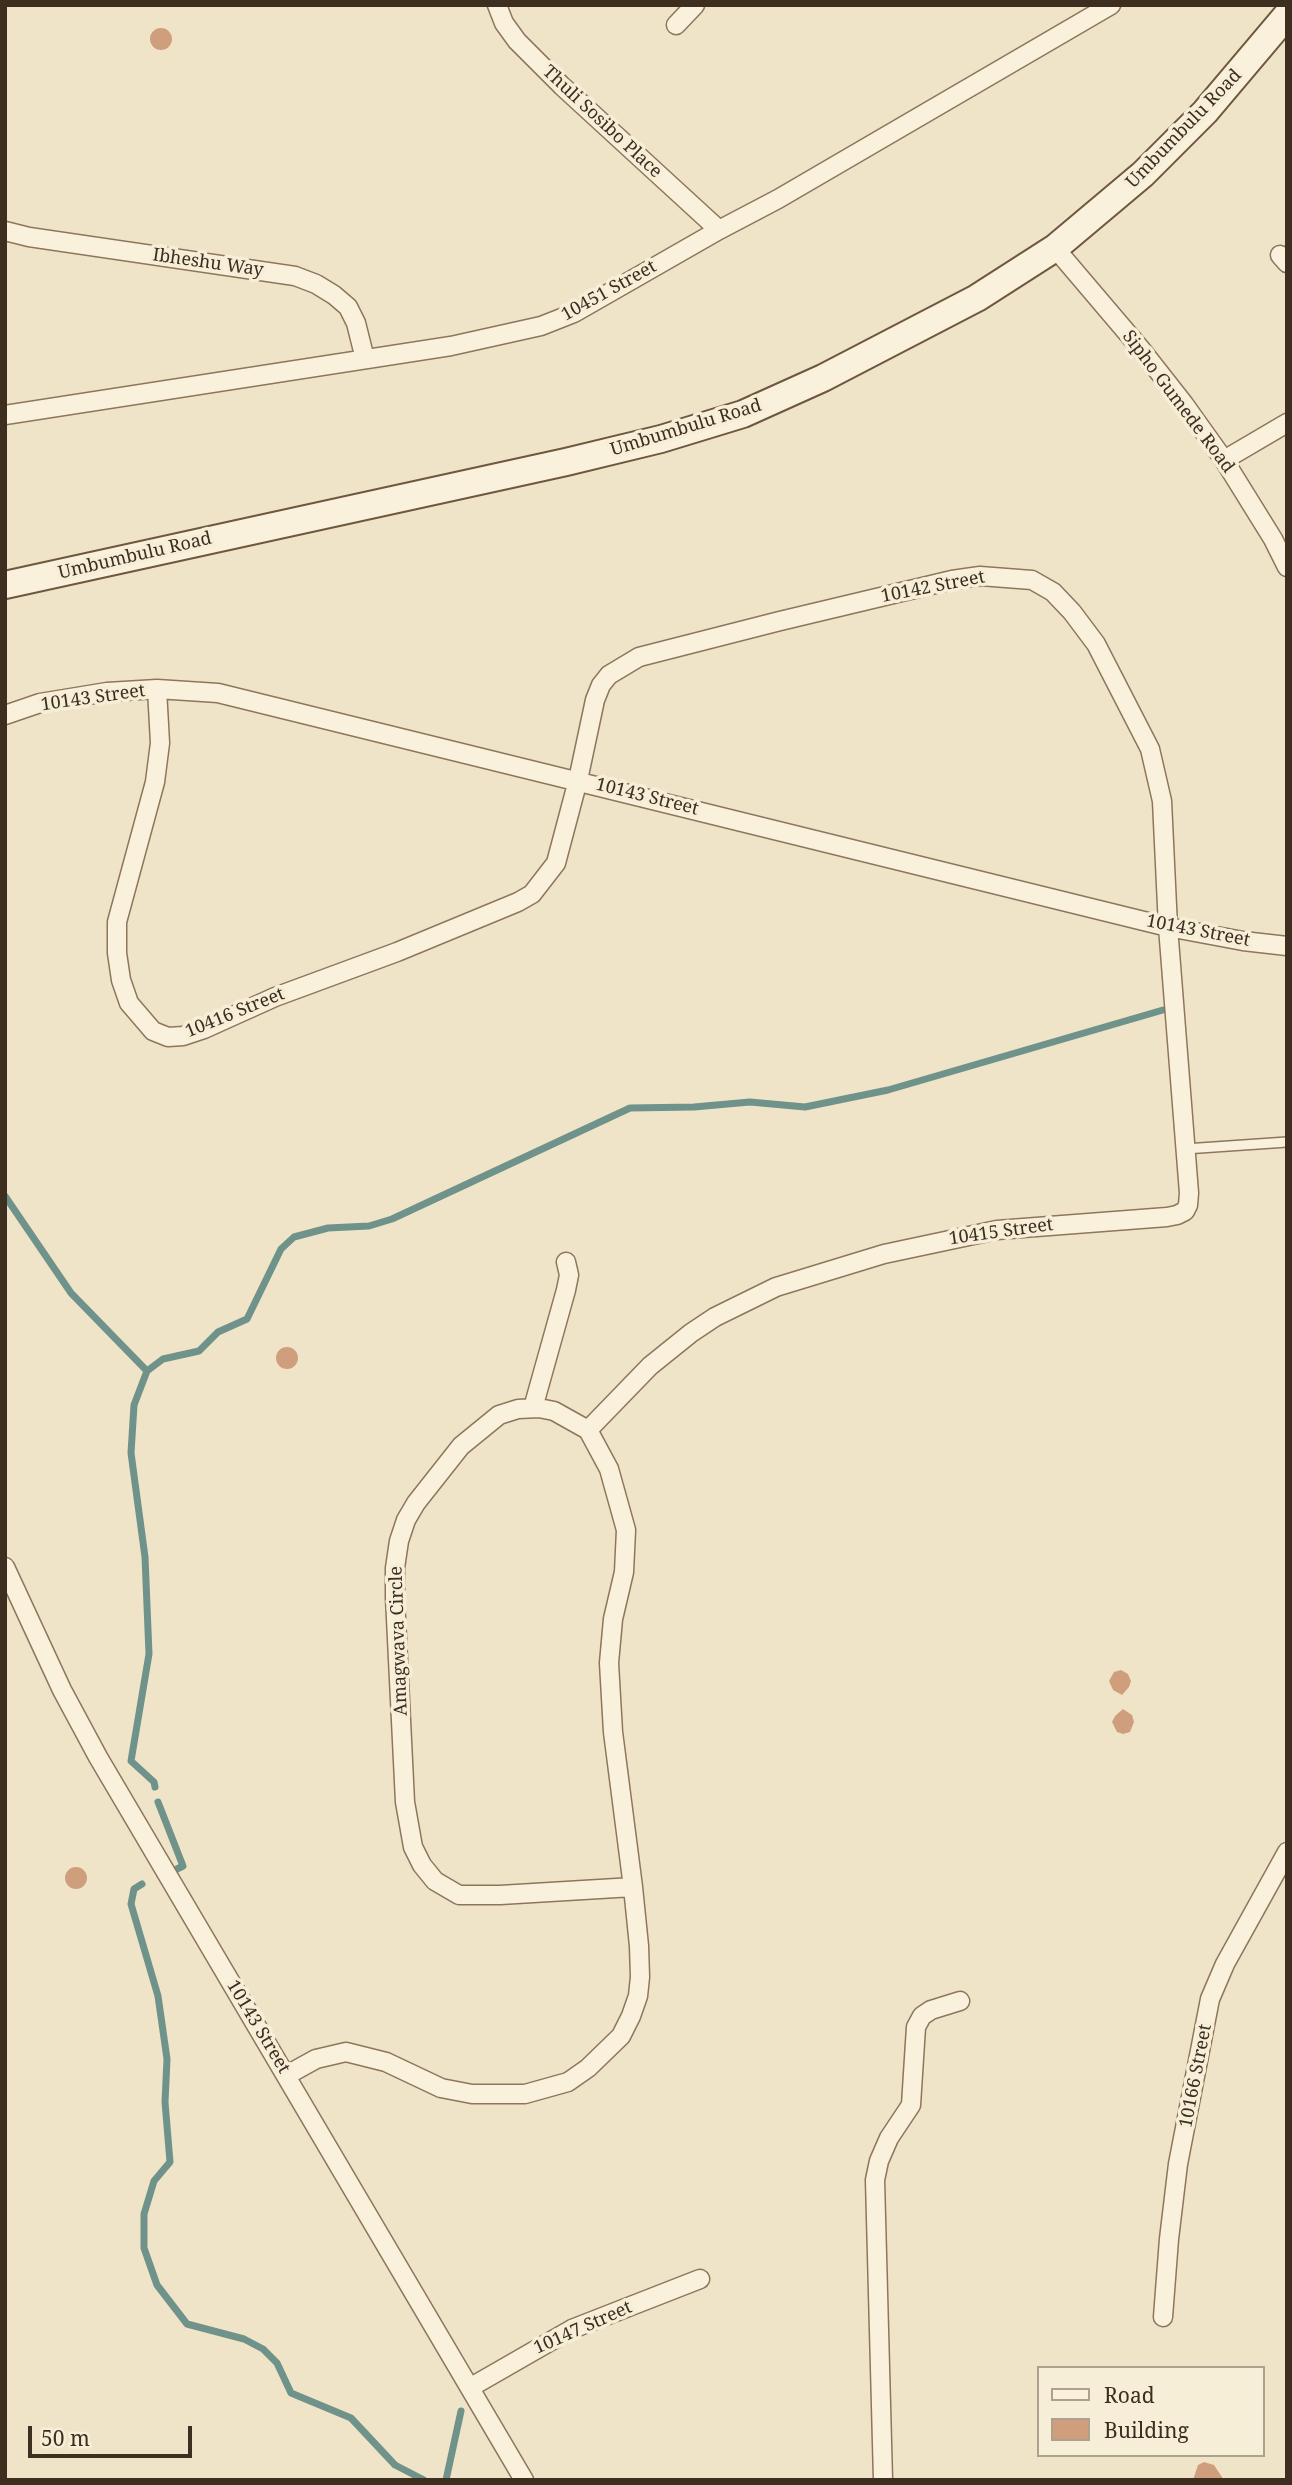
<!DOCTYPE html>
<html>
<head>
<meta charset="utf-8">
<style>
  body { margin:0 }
  #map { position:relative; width:1292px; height:2485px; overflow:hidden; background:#f0e4c8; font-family:"Noto Serif",serif }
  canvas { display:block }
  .frame { position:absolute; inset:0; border:7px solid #3d2e20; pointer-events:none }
  .legend { position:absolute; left:1037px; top:2366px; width:228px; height:91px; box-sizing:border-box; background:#f7eed8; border:2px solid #ada18e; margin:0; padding:9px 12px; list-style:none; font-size:21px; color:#3d2e20 }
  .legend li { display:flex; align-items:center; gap:14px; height:35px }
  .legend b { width:35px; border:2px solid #ada18e }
  .scale { position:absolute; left:28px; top:2426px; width:164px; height:32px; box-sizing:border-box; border:4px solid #3d2e20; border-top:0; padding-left:9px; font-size:21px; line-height:24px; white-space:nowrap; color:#3d2e20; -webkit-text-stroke:5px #f7eed8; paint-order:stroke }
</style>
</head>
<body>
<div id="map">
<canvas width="1292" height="2485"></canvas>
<div class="frame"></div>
<ul class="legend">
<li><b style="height:9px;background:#faf1dc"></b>Road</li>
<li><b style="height:19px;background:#cf9f7d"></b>Building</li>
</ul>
<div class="scale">50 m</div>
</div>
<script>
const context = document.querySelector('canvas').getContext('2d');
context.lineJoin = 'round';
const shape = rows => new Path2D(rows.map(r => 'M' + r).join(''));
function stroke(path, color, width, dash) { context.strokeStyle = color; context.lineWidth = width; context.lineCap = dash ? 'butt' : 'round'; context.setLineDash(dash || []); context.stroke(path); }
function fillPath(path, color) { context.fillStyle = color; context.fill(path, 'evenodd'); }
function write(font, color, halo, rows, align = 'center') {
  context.font = font + ' "Noto Serif",serif'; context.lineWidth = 7; context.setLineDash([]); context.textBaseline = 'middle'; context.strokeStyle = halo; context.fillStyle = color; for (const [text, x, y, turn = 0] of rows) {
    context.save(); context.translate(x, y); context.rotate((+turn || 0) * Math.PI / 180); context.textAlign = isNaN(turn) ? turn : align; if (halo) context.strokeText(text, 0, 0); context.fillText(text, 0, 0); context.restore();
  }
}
stroke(shape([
  [5,1196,71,1293,147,1371],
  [155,1787,154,1782,131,1761,149,1654,145,1557,131,1453,134,1405,147,1371,163,1359,199,1351,218,1332,247,1319,281,1249,294,1237,328,1228,369,1226,392,1219,630,1108,694,1107,750,1102,805,1107,888,1090,1163,1010],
  [158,1802,183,1866,177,1869],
  [142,1884,134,1889,131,1904,158,1996,167,2059,165,2102,170,2162,154,2181,144,2214,144,2248,157,2285,187,2324,244,2339,263,2349,277,2363,291,2393,351,2418,395,2465,424,2480],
  [446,2480,461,2411]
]), '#6f938a', 7);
fillPath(shape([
  '150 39a11 11 0 1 1 22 0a11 11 0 1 1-22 0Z',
  '276 1358a11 11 0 1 1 22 0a11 11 0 1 1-22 0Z',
  [1121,1670,1128,1674,1131,1681,1129,1687,1122,1695,1113,1690,1109,1681,1114,1672],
  [1123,1709,1132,1715,1134,1722,1130,1732,1123,1734,1117,1732,1112,1722,1115,1716],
  '65 1878a11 11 0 1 1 22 0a11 11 0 1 1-22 0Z',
  [1204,2462,1214,2465,1224,2480,1193,2480,1198,2465]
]), '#cf9f7d');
const service = shape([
  [1185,1149,1287,1142]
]);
const minor = shape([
  [497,5,504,23,517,41,562,86,719,230],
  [676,25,695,5],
  [5,231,29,237,295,276,316,284,334,295,348,307,356,323,365,359],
  [1055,248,1140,348,1184,404,1224,460,1273,539,1287,567],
  [1280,255,1287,263],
  [5,415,451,346,541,326,574,313,719,230,778,199,1111,5],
  [1224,460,1287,423],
  [157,689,160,743,155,782,117,922,117,953,121,980,129,1003,153,1031,168,1037,183,1036,204,1029,275,997,397,952,518,902,532,894,556,863,578,780,595,700,601,685,609,675,639,657,780,621,952,580,980,576,1032,580,1053,592,1072,612,1096,644,1150,749,1162,801,1168,927,1189,1193,1188,1205,1185,1211,1177,1215,1167,1217,997,1230,884,1254,776,1287,715,1317,691,1333,650,1366,588,1430],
  [5,715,40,703,107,692,157,689,218,693,1168,927,1243,941,1287,946],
  [533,1408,566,1290,569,1275,566,1262],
  [5,1567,62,1690,98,1757,524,2480],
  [287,2075,316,2059,346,2052,386,2062,441,2088,472,2094,525,2094,568,2082,588,2068,621,2036,631,2016,638,1996,640,1977,639,1946,633,1887,613,1732,609,1663,613,1619,624,1572,626,1530,609,1469,588,1430,554,1411,539,1408,518,1409,499,1415,461,1446,416,1503,406,1520,399,1541,395,1568,395,1598,405,1802,413,1847,422,1865,435,1881,459,1895,500,1895,633,1887],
  [1163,2317,1169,2239,1178,2164,1210,1999,1225,1964,1287,1852],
  [471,2387,572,2329,700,2279],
  [883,2480,875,2180,879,2161,889,2138,911,2105,916,2027,922,2016,931,2010,960,2001]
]);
const secondary = shape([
  [5,585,566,462,661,439,743,414,823,378,977,298,1055,248,1143,174,1205,112,1287,15]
]);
stroke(service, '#8d765c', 12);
stroke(minor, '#8d765c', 21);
stroke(secondary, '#6f573f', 30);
stroke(service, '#faf1dc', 9);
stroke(minor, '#faf1dc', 18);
stroke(secondary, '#faf1dc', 26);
write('18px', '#3d2e20', '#f7eed8', [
  ["Thuli Sosibo Place",602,122,43],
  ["Umbumbulu Road",1184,129,-46],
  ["Ibheshu Way",208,263,8],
  ["10451 Street",609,291,-29],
  ["Sipho Gumede Road",1178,402,53],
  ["Umbumbulu Road",686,428,-17],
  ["Umbumbulu Road",135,556,-13],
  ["10142 Street",933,587,-11],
  ["10143 Street",93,698,-8],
  ["10143 Street",647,797,14],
  ["10143 Street",1198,931,11],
  ["10416 Street",235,1013,-22],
  ["10415 Street",1001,1232,-8],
  ["Amagwava Circle",399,1641,-92],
  ["10143 Street",258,2027,59],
  ["10166 Street",1196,2076,-79],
  ["10147 Street",583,2328,-24]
]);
</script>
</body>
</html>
